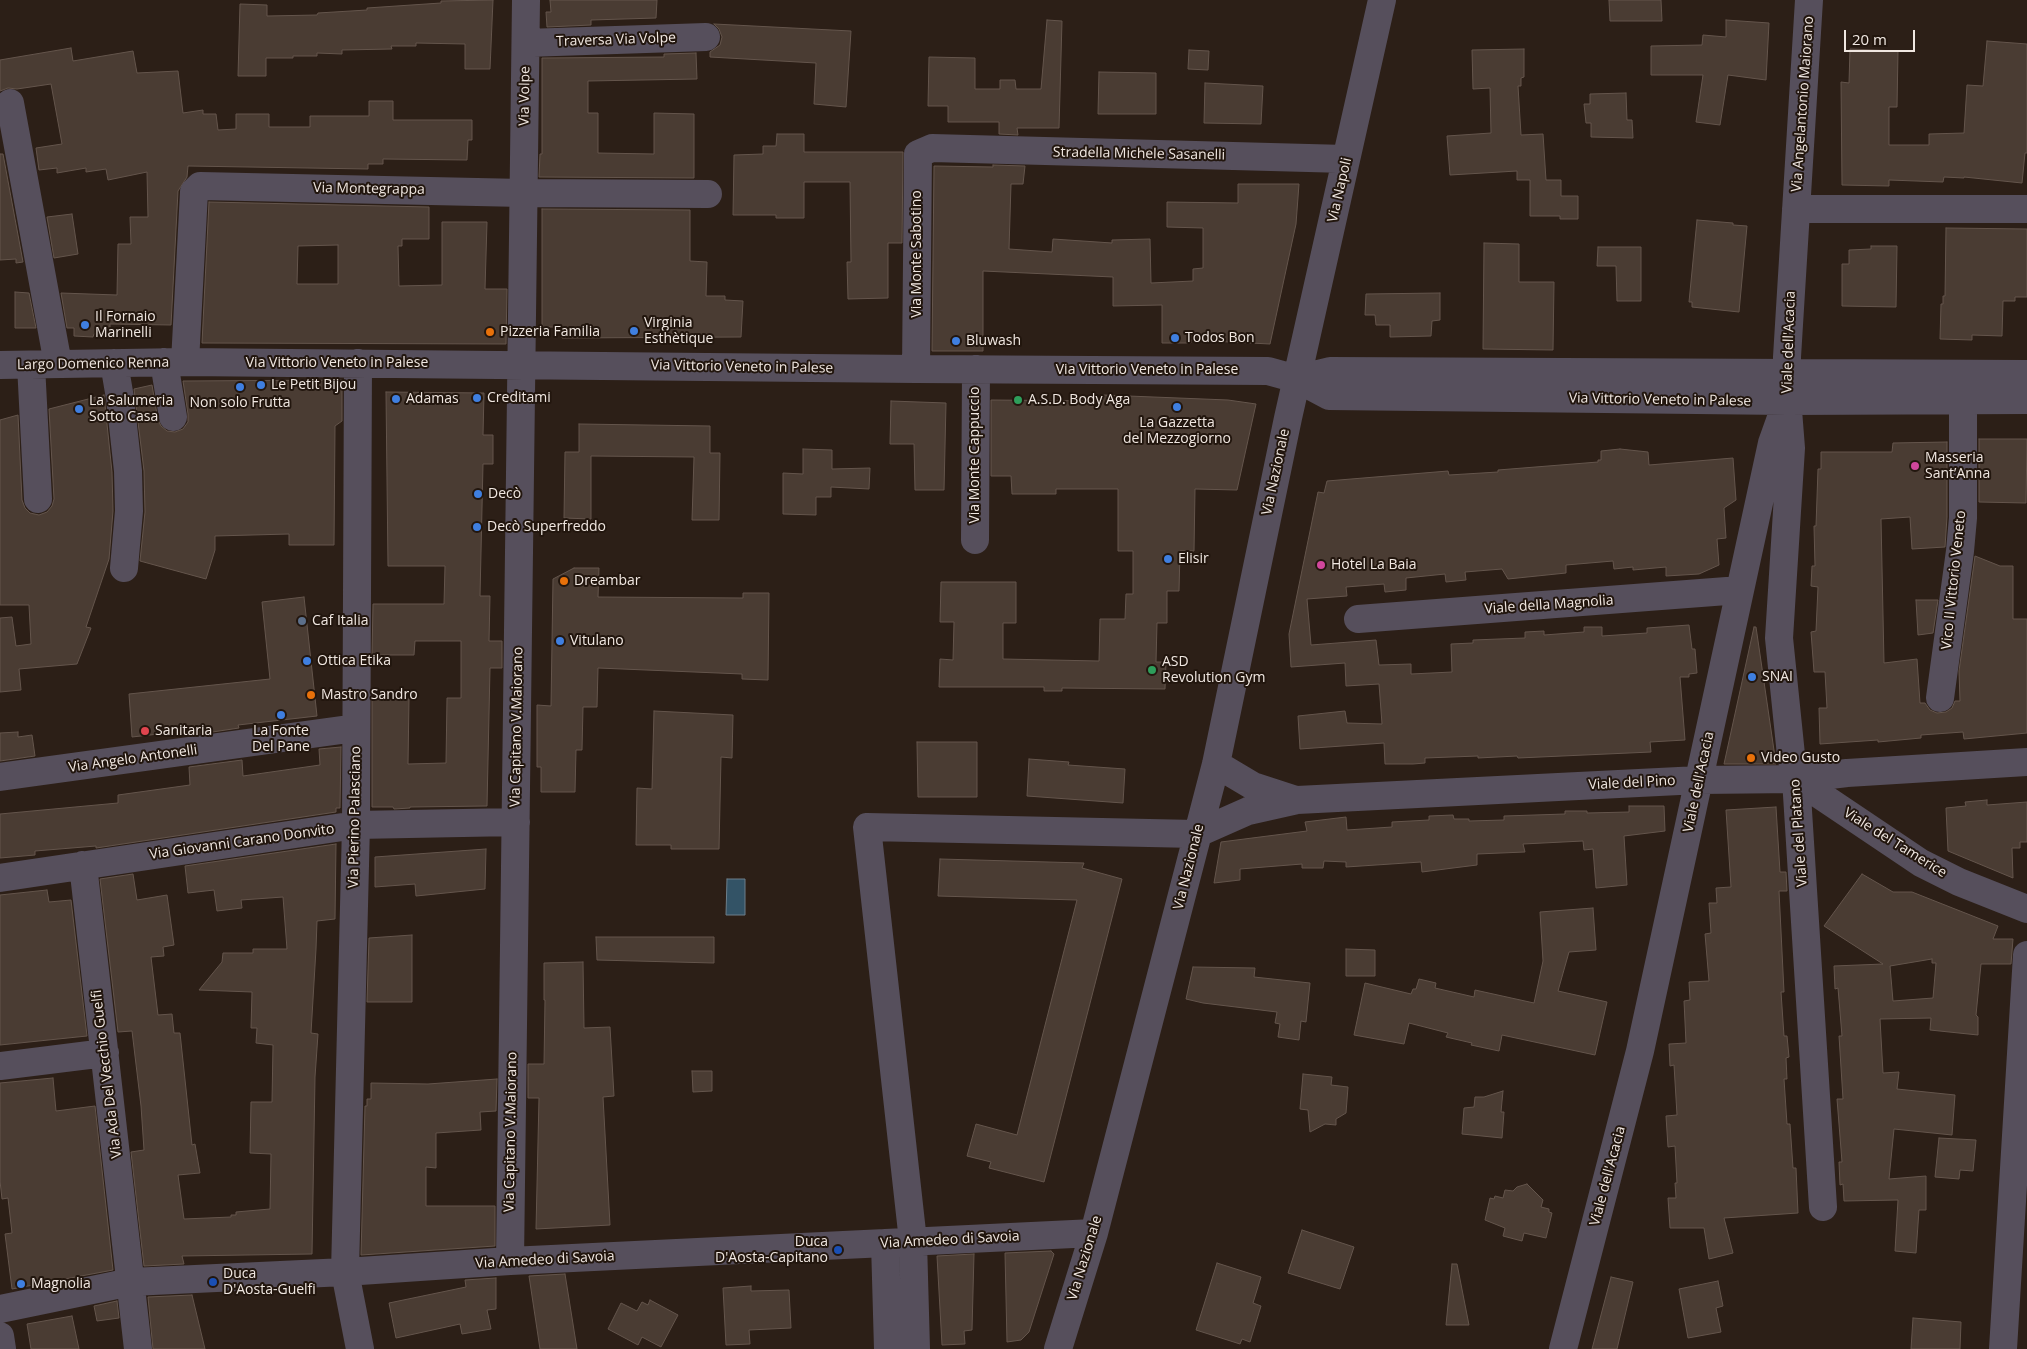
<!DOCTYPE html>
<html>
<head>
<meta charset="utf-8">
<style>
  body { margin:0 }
  #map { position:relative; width:2027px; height:1349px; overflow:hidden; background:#2c1f17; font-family:"Open Sans",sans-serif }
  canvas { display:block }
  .scale { position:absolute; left:1844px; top:30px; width:71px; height:22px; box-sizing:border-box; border:2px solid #f0e7e1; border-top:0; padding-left:6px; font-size:15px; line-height:18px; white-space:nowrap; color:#f0e7e1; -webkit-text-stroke:4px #22160e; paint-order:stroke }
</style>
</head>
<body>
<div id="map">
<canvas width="2027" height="1349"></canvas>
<div class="scale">20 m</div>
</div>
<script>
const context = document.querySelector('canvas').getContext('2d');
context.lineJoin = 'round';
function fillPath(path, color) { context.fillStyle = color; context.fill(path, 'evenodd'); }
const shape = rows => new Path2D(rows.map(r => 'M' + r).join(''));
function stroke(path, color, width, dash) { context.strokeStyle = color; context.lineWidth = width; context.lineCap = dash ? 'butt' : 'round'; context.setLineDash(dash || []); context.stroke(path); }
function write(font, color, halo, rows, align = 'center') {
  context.font = font + ' "Open Sans",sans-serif'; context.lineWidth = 4; context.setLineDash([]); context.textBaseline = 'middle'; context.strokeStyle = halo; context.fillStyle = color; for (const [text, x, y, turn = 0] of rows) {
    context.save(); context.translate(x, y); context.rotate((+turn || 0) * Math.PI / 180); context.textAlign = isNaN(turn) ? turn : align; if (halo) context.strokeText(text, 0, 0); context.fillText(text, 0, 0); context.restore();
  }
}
const water = shape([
  [727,879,745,879,745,915,726,915,727,879]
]);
fillPath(water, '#335366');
stroke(water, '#6c7f8b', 1);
const building = shape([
  [493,0,490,69,465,69,465,44,416,43,416,46,391,46,392,49,342,50,342,54,317,53,317,56,293,56,293,58,266,58,266,76,238,76,240,4,267,5,267,16,317,15,318,13,367,10,367,8,441,3,441,1,493,0],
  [550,0,657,0,656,18,591,20,591,25,547,27,546,12,551,12,550,0],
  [1609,0,1661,0,1662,21,1610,21,1609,0],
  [1047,20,1062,21,1059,128,1017,128,1018,135,999,134,999,122,948,122,948,106,928,106,929,57,975,58,975,89,1000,89,1000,80,1015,80,1016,89,1041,89,1047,20],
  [1726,20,1769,23,1766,80,1728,75,1720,125,1696,122,1703,75,1651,75,1651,46,1702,45,1703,35,1726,37,1726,20],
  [714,24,851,31,846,107,814,104,816,63,710,57,710,52,720,45,722,37,719,29,714,24],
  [1987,41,2027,44,2027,153,2025,153,2022,183,1964,177,1964,178,1944,177,1943,182,1889,180,1889,186,1842,185,1841,82,1849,83,1850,49,1898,51,1897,107,1889,107,1889,145,1929,145,1929,134,1964,133,1967,85,1983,86,1987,41],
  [71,48,73,61,133,51,137,73,178,71,183,113,203,110,203,114,216,114,218,130,236,129,236,114,269,114,269,127,310,127,310,116,369,116,369,101,393,101,393,120,472,120,472,140,468,140,467,160,383,159,383,164,368,164,368,169,188,166,187,177,178,191,171,325,110,324,110,334,94,334,93,337,74,336,74,328,67,328,61,293,117,295,118,244,131,244,130,217,148,217,147,172,108,180,106,169,86,172,86,168,57,173,57,168,39,170,36,148,62,144,51,84,17,89,8,88,0,91,0,60,71,48],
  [1524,49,1524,77,1521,78,1521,86,1518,86,1521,135,1543,134,1546,180,1561,180,1561,196,1578,196,1578,219,1560,219,1560,216,1530,216,1530,180,1517,180,1517,171,1450,175,1447,136,1491,133,1490,88,1473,89,1472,50,1524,49],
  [1189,50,1209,51,1208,70,1188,69,1189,50],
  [696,53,697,79,588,81,588,113,598,113,598,153,654,154,654,113,694,114,694,178,539,177,540,154,542,154,542,58,664,57,664,54,696,53],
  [1099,72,1156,73,1156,114,1098,114,1099,72],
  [1205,83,1263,86,1261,124,1204,123,1205,83],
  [1626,93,1627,120,1632,120,1633,138,1591,137,1591,123,1586,123,1584,104,1590,104,1590,94,1626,93],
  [777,134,804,134,804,152,903,152,902,243,888,243,888,298,848,299,847,262,851,262,850,182,804,182,804,218,776,218,776,215,733,215,734,155,763,154,763,146,776,146,777,134],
  [0,154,3,154,23,262,16,263,16,259,0,260,0,154],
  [993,165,1025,166,1023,184,1011,184,1009,249,1052,252,1053,239,1112,243,1112,240,1150,239,1151,283,1193,281,1193,269,1203,268,1203,228,1167,227,1167,202,1238,203,1238,184,1299,184,1296,224,1270,344,1191,340,1191,343,1162,343,1162,305,1113,306,1113,277,983,271,983,351,932,351,934,166,993,167,993,165],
  [209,202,429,207,429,239,402,239,402,246,398,246,399,286,442,285,442,222,487,222,485,289,507,289,506,344,202,343,209,202],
  [338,245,338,284,297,284,298,246,338,245],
  [542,209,690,210,690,261,707,262,706,296,725,296,725,300,743,301,741,337,562,338,562,327,542,327,542,209],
  [72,214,78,254,54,258,47,217,72,214],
  [1697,220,1733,223,1733,225,1747,226,1739,312,1692,307,1692,302,1689,302,1697,220],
  [1946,228,2027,229,2027,297,2015,297,2015,301,2003,301,2002,336,1972,335,1972,340,1940,339,1941,304,1943,304,1943,296,1945,296,1946,228],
  [1484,243,1519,244,1519,282,1554,282,1553,350,1483,349,1484,243],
  [1871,246,1897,246,1896,307,1842,306,1842,264,1849,264,1849,250,1871,249,1871,246],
  [1598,247,1641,247,1641,301,1617,301,1616,266,1597,266,1598,247],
  [15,292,29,293,36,328,15,328,15,292],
  [1440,293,1440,320,1432,321,1431,336,1390,337,1390,325,1376,325,1375,315,1365,315,1366,294,1440,293],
  [342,380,342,421,335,426,334,545,289,545,289,534,215,536,215,550,206,579,140,561,145,512,144,471,134,389,152,385,158,420,161,426,167,431,175,432,183,429,188,422,188,414,183,381,342,380],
  [386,392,484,393,483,435,493,435,493,464,483,464,480,596,490,596,489,641,502,641,502,668,490,668,487,806,410,807,410,808,394,809,393,807,372,807,372,698,409,699,408,764,446,763,447,698,461,698,461,641,415,641,414,655,372,655,373,604,444,604,445,566,388,566,386,392],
  [104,395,112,472,113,511,109,559,86,627,91,628,77,664,19,669,21,690,0,692,0,618,12,617,16,646,31,644,29,605,0,605,0,420,18,415,22,500,25,508,30,513,39,515,47,512,52,506,54,499,49,409,104,395],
  [1103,395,1228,400,1256,404,1237,490,1195,489,1194,551,1180,551,1179,591,1167,591,1167,623,1157,623,1156,662,1166,662,1165,689,1062,688,1062,691,1044,691,1044,687,939,687,940,659,953,660,954,622,940,622,941,582,1016,582,1016,623,1003,623,1003,659,1099,661,1100,619,1125,619,1126,594,1133,594,1133,551,1118,551,1118,489,1056,489,1056,494,1012,494,1011,476,991,476,991,400,1103,401,1103,395],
  [891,401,946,403,944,490,915,490,914,444,890,444,891,401],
  [579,424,710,426,710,453,720,453,719,520,692,520,694,457,591,456,591,519,564,518,565,452,579,452,579,424],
  [1979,439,2027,439,2026,503,1979,502,1979,439],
  [1947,442,1947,517,1945,547,1912,549,1910,517,1881,519,1884,663,1917,659,1920,703,1925,703,1930,710,1937,713,1946,712,1952,708,1955,701,1960,701,1959,671,1975,556,2000,566,2013,566,2013,619,2027,619,2027,733,1964,739,1963,732,1921,735,1921,738,1878,742,1878,740,1820,744,1819,708,1827,708,1825,672,1814,672,1811,632,1816,631,1818,587,1811,586,1812,566,1815,566,1814,526,1816,526,1818,469,1821,469,1821,452,1892,452,1893,443,1947,442],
  [803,449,832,450,832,469,870,468,869,489,831,487,831,497,816,497,816,515,783,514,783,473,803,474,803,449],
  [1620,449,1648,452,1649,465,1733,458,1736,500,1724,508,1726,538,1717,539,1719,565,1699,574,1666,576,1666,567,1633,570,1633,567,1614,569,1613,561,1566,565,1566,573,1508,579,1502,569,1465,572,1466,580,1446,582,1445,574,1406,578,1406,590,1385,592,1384,584,1346,587,1347,596,1307,599,1311,645,1376,640,1379,665,1411,664,1411,674,1452,672,1451,644,1473,643,1473,640,1525,638,1525,632,1544,631,1544,635,1584,632,1584,627,1602,627,1602,636,1647,633,1647,628,1689,625,1692,649,1695,649,1697,673,1689,674,1689,677,1680,677,1685,740,1650,742,1651,752,1518,758,1517,756,1478,758,1478,756,1425,758,1425,763,1413,764,1385,764,1384,743,1300,749,1298,716,1345,711,1347,723,1382,724,1379,684,1346,686,1345,663,1291,667,1289,634,1318,492,1324,493,1327,481,1448,471,1449,475,1498,472,1498,470,1598,462,1598,460,1601,460,1601,451,1620,449],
  [574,568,599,568,598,597,743,598,743,593,769,593,768,680,742,679,742,674,598,668,597,707,583,707,582,750,576,750,575,792,541,792,541,767,537,767,537,705,551,706,553,579,574,568],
  [304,597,317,716,238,725,239,728,186,736,185,731,132,737,129,694,270,679,262,602,304,597],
  [1916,600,1938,600,1933,633,1918,635,1916,600],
  [1754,627,1756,627,1776,764,1724,764,1754,627],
  [654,711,733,715,732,758,721,757,719,849,671,849,671,845,636,845,637,788,652,789,654,711],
  [18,732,18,737,32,735,35,756,0,761,0,733,18,732],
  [917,742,977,742,977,797,918,797,917,742],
  [341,747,340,808,336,808,336,812,96,848,96,846,35,851,35,855,0,858,0,814,118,803,118,795,190,785,189,767,242,760,243,776,320,765,319,749,341,747],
  [1029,759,1069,762,1068,765,1125,769,1123,803,1027,796,1029,759],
  [1987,800,1987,805,2027,802,2027,842,2020,842,2020,848,2012,848,2013,878,1948,851,1946,808,1966,806,1965,802,1987,800],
  [1629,806,1664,806,1665,831,1624,836,1627,885,1596,888,1593,849,1584,850,1583,841,1523,844,1525,852,1477,854,1477,865,1453,868,1422,872,1421,862,1346,867,1346,862,1324,861,1323,868,1302,868,1302,864,1240,869,1240,880,1214,883,1221,842,1307,831,1305,822,1346,817,1347,830,1392,827,1392,822,1429,820,1429,816,1453,815,1454,819,1469,819,1469,821,1504,820,1504,816,1565,814,1565,811,1587,811,1587,813,1629,812,1629,806],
  [1776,807,1780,872,1786,872,1787,891,1779,891,1784,992,1781,992,1784,1036,1787,1036,1789,1057,1786,1058,1787,1079,1784,1079,1787,1124,1790,1124,1793,1168,1796,1168,1798,1213,1724,1218,1733,1253,1709,1259,1704,1228,1670,1228,1668,1198,1676,1198,1675,1183,1677,1183,1675,1146,1668,1147,1666,1116,1677,1115,1674,1065,1670,1066,1669,1044,1686,1043,1684,1001,1690,1000,1689,982,1709,981,1705,934,1711,933,1709,903,1717,903,1716,888,1731,887,1726,810,1776,807],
  [336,844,335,919,317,921,316,949,311,1033,318,1034,315,1077,312,1254,182,1256,184,1264,144,1266,131,1152,144,1150,141,1106,132,1031,118,1032,100,879,133,874,137,900,167,895,174,945,163,947,164,956,151,957,158,1015,172,1014,174,1033,180,1033,192,1145,195,1144,200,1173,178,1175,184,1219,231,1217,231,1215,236,1215,236,1212,270,1209,271,1154,250,1153,251,1102,272,1102,273,1045,256,1043,257,1028,251,1028,252,992,199,990,222,962,223,953,253,953,253,949,287,949,283,897,241,900,242,908,217,911,214,890,188,893,185,866,336,844],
  [486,849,485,889,416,896,415,884,375,887,375,857,486,849],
  [940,859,1084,863,1082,868,1122,879,1044,1182,989,1168,991,1162,967,1156,976,1124,1017,1135,1077,900,938,896,940,859],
  [1862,874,1893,892,1912,892,1998,926,1993,939,2013,939,2011,964,1981,964,1976,1015,1978,1017,1978,1035,1930,1030,1931,1018,1880,1019,1883,1073,1899,1072,1897,1089,1955,1095,1952,1135,1894,1129,1889,1179,1926,1176,1926,1210,1919,1210,1916,1253,1895,1251,1898,1200,1844,1201,1843,1184,1840,1185,1839,1162,1842,1162,1837,1099,1843,1099,1839,1036,1842,1036,1838,988,1835,989,1834,966,1883,964,1824,926,1862,874],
  [1932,959,1932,963,1936,963,1933,998,1893,1001,1890,966,1932,959],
  [47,890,49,902,71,900,87,1036,0,1045,0,895,47,890],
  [1593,908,1596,950,1569,952,1558,991,1607,1002,1595,1055,1502,1035,1499,1051,1471,1045,1472,1043,1446,1037,1448,1033,1409,1023,1404,1044,1354,1035,1365,983,1411,994,1413,989,1416,989,1419,979,1436,983,1435,988,1474,997,1475,990,1534,1003,1543,961,1540,912,1593,908],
  [412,935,412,1002,367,1002,369,938,412,935],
  [596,937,714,937,714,963,597,960,596,937],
  [1346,949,1375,950,1375,976,1346,976,1346,949],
  [583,962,584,1028,610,1027,614,1096,603,1097,610,1225,536,1229,539,1098,528,1098,528,1064,544,1064,545,1000,544,1000,544,963,583,962],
  [1193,967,1255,968,1254,977,1310,983,1306,1022,1301,1021,1299,1040,1278,1037,1280,1024,1275,1023,1277,1012,1203,1003,1186,999,1193,967],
  [692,1071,712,1071,712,1091,693,1092,692,1071],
  [1303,1074,1332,1077,1331,1085,1348,1087,1346,1113,1336,1119,1336,1125,1325,1124,1310,1132,1308,1110,1300,1109,1303,1074],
  [53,1078,56,1111,95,1106,113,1270,12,1289,5,1234,12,1233,8,1198,2,1199,0,1181,0,1083,53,1078],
  [497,1079,496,1111,480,1112,481,1130,436,1133,436,1168,426,1167,426,1206,495,1206,495,1246,361,1255,365,1106,367,1106,367,1099,371,1099,371,1083,428,1084,497,1079],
  [1503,1091,1501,1112,1504,1112,1502,1138,1462,1134,1464,1108,1474,1107,1475,1097,1484,1097,1503,1091],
  [1939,1138,1976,1140,1973,1171,1960,1170,1959,1179,1935,1177,1939,1138],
  [1527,1184,1543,1200,1541,1207,1549,1209,1549,1212,1552,1213,1546,1238,1524,1233,1522,1241,1503,1236,1505,1228,1485,1220,1490,1198,1494,1199,1495,1196,1503,1198,1505,1190,1513,1191,1517,1187,1527,1184],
  [1302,1230,1354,1247,1340,1289,1288,1273,1302,1230],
  [1051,1251,1054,1254,1029,1332,1021,1340,1007,1342,1005,1253,1051,1251],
  [974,1254,972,1330,964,1331,965,1344,942,1345,937,1256,974,1254],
  [1217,1263,1261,1277,1253,1303,1261,1306,1250,1342,1242,1339,1240,1344,1196,1330,1217,1263],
  [1452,1264,1457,1264,1469,1325,1446,1325,1452,1264],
  [565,1274,577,1349,540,1349,529,1276,565,1274],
  [1611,1277,1633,1282,1617,1349,1592,1349,1611,1277],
  [496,1278,496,1309,487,1310,491,1329,462,1334,460,1324,396,1338,389,1303,466,1287,465,1280,496,1278],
  [1718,1281,1723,1306,1716,1308,1721,1332,1688,1338,1679,1289,1718,1281],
  [751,1286,751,1291,789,1290,791,1328,749,1330,750,1344,726,1345,723,1288,751,1286],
  [192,1295,205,1349,153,1349,148,1297,192,1295],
  [650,1300,678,1315,661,1347,642,1337,638,1345,608,1329,621,1303,637,1311,642,1302,648,1305,650,1300],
  [117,1301,119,1318,97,1321,94,1306,117,1301],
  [72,1316,79,1349,31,1349,27,1324,72,1316],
  [1913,1318,1961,1322,1960,1349,1911,1349,1913,1318]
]);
fillPath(building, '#4a3c33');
stroke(building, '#64554c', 1);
stroke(shape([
  [526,43,706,37],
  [10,103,58,364],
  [1796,209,2027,209],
  [164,362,173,417],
  [185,362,194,192,200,186,523,193,708,194],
  [114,363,120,398,128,471,129,511,124,568],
  [358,363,356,825,345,1272,360,1349],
  [0,365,185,362,916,369,1268,371,1297,379,1329,396,1787,401,2027,400],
  [31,365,38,499],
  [916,369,918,154,932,148,1346,159],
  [1297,379,1330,371,2027,374],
  [1788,410,1791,448,1779,638,1791,755,1796,779,1823,1207],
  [975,540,976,369],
  [1358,619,1740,590],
  [1940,698,1960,551,1963,518,1963,400],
  [1216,764,1253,786,1296,800],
  [0,777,356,728],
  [1796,779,1921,863,1959,882,2027,909],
  [83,865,138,1349],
  [0,878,356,825,516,822],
  [0,1066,105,1053],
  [885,1243,888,1349],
  [510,1261,526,0],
  [0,1309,131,1282,345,1272,510,1261,1094,1233],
  [0,1336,2,1349],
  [916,1349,913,1241,867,827,1196,834,1248,811,1297,800,1699,780,1796,779,1847,773,2027,762],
  [1058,1349,1094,1233,1216,764,1288,418,1382,0],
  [1563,1349,1640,1051,1772,443,1787,401,1787,357,1809,0],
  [2003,1349,2027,955]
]), '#564f5c', 28);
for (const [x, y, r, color] of [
  [85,325,5,"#3f7fe0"],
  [634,331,5,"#3f7fe0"],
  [490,332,5,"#e8710a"],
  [1175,338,5,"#3f7fe0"],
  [956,341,5,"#3f7fe0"],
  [261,385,5,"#3f7fe0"],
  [240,387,5,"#3f7fe0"],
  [477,398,5,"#3f7fe0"],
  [396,399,5,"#3f7fe0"],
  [1018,400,5,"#2e9e5b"],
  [1177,407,5,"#3f7fe0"],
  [79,409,5,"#3f7fe0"],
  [1915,466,5,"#d1479c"],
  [478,494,5,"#3f7fe0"],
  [477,527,5,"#3f7fe0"],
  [1168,559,5,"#3f7fe0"],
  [1321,565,5,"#d1479c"],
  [564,581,5,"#e8710a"],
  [302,621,5,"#5c6f8a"],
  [560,641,5,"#3f7fe0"],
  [307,661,5,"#3f7fe0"],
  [1152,670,5,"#2e9e5b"],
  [1752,677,5,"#3f7fe0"],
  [311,695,5,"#e8710a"],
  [281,715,5,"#3f7fe0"],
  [145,731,5,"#e0444e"],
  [1751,758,5,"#e8710a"],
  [838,1250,5,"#1a4fb4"],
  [213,1282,5,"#1a4fb4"],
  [21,1284,5,"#3f7fe0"]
]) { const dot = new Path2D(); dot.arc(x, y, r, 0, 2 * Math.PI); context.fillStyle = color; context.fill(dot); stroke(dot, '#22160e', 2); }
write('14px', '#f0e7e1', '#22160e', [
  ["Traversa Via Volpe",616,40,-2],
  ["Via Volpe",525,96,-89],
  ["Via Angelantonio Maiorano",1803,104,-86],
  ["Stradella Michele Sasanelli",1139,154,1],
  ["Via Montegrappa",369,189,1],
  ["Via Napoli",1340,190,-77],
  ["Via Monte Sabotino",917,254,-90],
  ["Viale dell'Acacia",1789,342,-88],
  ["Via Vittorio Veneto in Palese",337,363],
  ["Largo Domenico Renna",93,364,-1],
  ["Via Vittorio Veneto in Palese",742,367,1],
  ["Via Vittorio Veneto in Palese",1147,370],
  ["Via Vittorio Veneto in Palese",1660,400,1],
  ["Via Monte Cappuccio",975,455,-90],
  ["Via Nazionale",1276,472,-78],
  ["Vico II Vittorio Veneto",1954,580,-84],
  ["Viale della Magnolia",1549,605,-4],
  ["Via Capitano V.Maiorano",517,727,-89],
  ["Via Angelo Antonelli",133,759,-8],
  ["Viale dell'Acacia",1699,782,-78],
  ["Viale del Pino",1632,783,-3],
  ["Via Pierino Palasciano",355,817,-89],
  ["Viale del Platano",1799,833,-94],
  ["Via Giovanni Carano Donvito",242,842,-8],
  ["Viale del Tamerice",1895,843,32],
  ["Via Nazionale",1189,867,-76],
  ["Via Ada Del Vecchio Guelfi",107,1074,-97],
  ["Via Capitano V.Maiorano",511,1132,-89],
  ["Viale dell'Acacia",1608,1176,-75],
  ["Via Amedeo di Savoia",950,1240,-3],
  ["Via Nazionale",1085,1258,-73],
  ["Via Amedeo di Savoia",545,1260,-3]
]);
write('14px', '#f0e7e1', '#22160e', [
  ["Il Fornaio",95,317],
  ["Marinelli",95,333],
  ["Virginia",644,323],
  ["Esthètique",644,339],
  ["Pizzeria Familia",500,332],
  ["Todos Bon",1185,338],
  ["Bluwash",966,341],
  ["Le Petit Bijou",271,385],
  ["Creditami",487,398],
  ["Adamas",406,399],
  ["A.S.D. Body Aga",1028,400],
  ["La Salumeria",89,401],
  ["Sotto Casa",89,417],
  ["Non solo Frutta",240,403,"center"],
  ["La Gazzetta",1177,423,"center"],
  ["del Mezzogiorno",1177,439,"center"],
  ["Masseria",1925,458],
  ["Sant’Anna",1925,474],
  ["Decò",488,494],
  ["Decò Superfreddo",487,527],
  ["Elisir",1178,559],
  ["Hotel La Baia",1331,565],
  ["Dreambar",574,581],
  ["Caf Italia",312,621],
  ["Vitulano",570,641],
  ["Ottica Etika",317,661],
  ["ASD",1162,662],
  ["Revolution Gym",1162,678],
  ["SNAI",1762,677],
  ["Mastro Sandro",321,695],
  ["Sanitaria",155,731],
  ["La Fonte",281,731,"center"],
  ["Del Pane",281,747,"center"],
  ["Video Gusto",1761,758],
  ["Duca",828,1242,"right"],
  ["D'Aosta-Capitano",828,1258,"right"],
  ["Duca",223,1274],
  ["D'Aosta-Guelfi",223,1290],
  ["Magnolia",31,1284]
], 'left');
</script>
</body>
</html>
